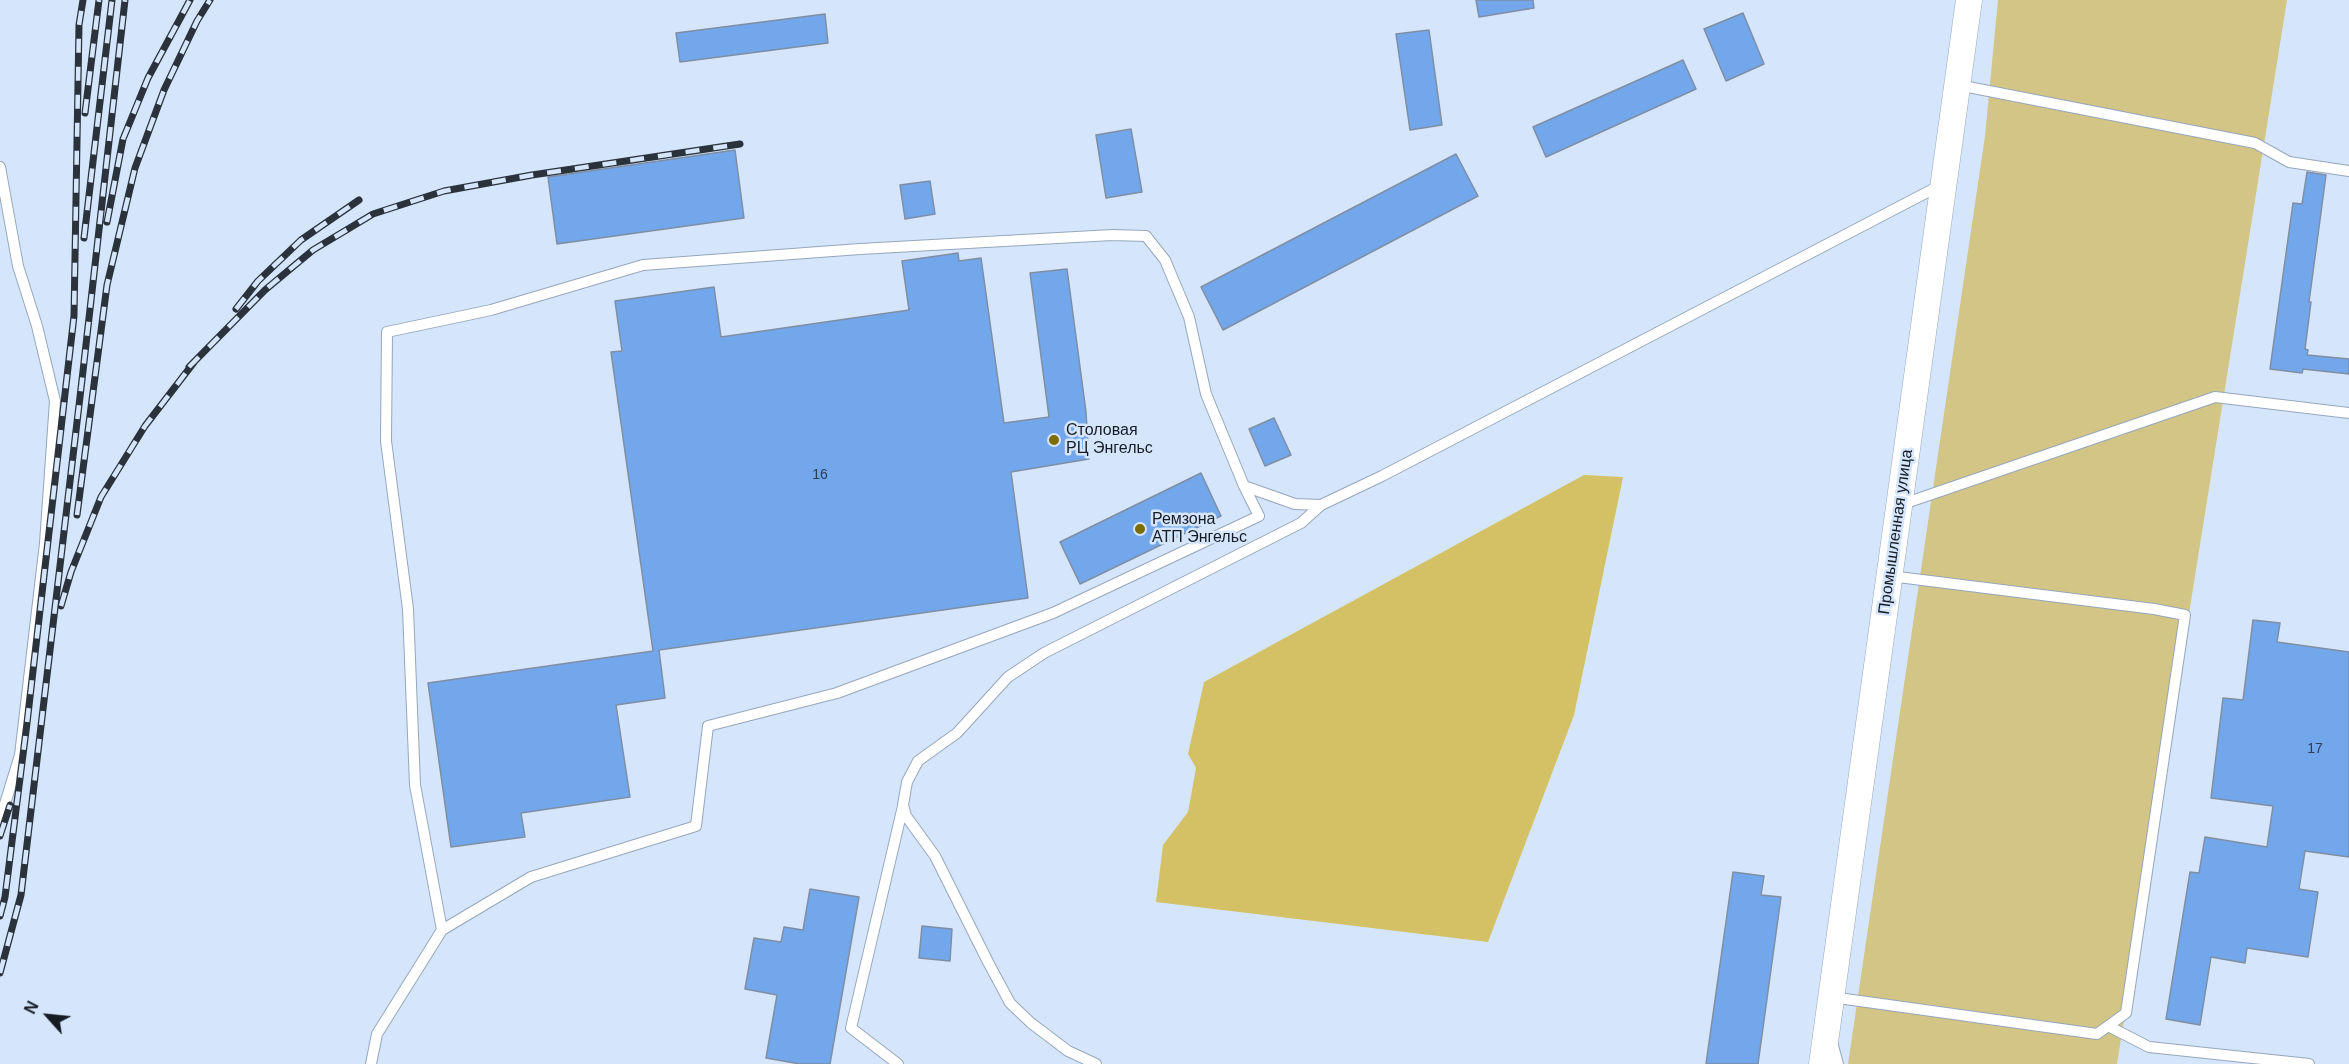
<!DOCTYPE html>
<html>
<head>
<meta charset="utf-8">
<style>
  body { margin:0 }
  #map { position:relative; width:2349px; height:1064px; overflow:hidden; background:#d5e6fc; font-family:Helvetica,sans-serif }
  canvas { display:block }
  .north { position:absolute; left:18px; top:986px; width:60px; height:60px; -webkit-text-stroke:4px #d5e6fc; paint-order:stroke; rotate:297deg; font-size:16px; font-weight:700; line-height:24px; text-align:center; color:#161c24 }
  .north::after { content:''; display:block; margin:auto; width:21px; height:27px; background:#161c24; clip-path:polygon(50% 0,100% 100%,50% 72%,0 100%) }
</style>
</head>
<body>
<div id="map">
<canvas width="2349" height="1064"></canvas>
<div class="north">N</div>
</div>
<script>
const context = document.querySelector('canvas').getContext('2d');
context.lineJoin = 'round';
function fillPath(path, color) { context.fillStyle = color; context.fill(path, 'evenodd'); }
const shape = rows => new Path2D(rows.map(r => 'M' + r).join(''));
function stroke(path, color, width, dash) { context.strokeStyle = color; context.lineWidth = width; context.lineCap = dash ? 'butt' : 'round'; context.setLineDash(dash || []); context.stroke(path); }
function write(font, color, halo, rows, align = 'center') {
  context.font = font + ' Helvetica,sans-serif'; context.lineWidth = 5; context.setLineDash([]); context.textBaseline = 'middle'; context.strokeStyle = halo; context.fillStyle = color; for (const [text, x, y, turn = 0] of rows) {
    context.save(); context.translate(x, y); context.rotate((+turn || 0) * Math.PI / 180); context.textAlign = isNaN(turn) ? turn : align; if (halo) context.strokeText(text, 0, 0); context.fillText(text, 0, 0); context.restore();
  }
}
fillPath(shape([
  [1998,0,2287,0,2117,1064,1848,1064,1985,136]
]), '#d3c585');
fillPath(shape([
  [1584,475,1623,477,1574,715,1488,942,1156,902,1163,845,1188,812,1196,768,1188,754,1204,682]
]), '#d5c165');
const building = shape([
  [1476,0,1533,0,1534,8,1479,17,1476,0],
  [1743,13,1764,64,1726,81,1704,29,1743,13],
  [825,14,828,43,680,62,676,33,825,14],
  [1429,30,1442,125,1410,130,1396,34,1429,30],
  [1683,60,1696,89,1546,157,1533,127,1683,60],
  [1131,129,1142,192,1106,198,1096,135,1131,129],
  [735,150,744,218,557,244,548,177,735,150],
  [1456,154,1478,196,1223,330,1201,287,1456,154],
  [2307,172,2326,175,2309,302,2311,302,2305,349,2308,350,2307,355,2349,359,2349,374,2303,369,2302,373,2270,369,2293,203,2302,204,2307,172],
  [930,181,935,214,905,219,900,185,930,181],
  [958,253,959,261,981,258,1004,423,1049,417,1030,273,1067,269,1086,412,1089,459,1011,472,1028,598,659,650,665,698,616,705,630,797,521,813,525,837,451,847,428,683,653,651,611,352,622,351,615,301,714,287,721,337,909,310,902,261,958,253],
  [1274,418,1291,455,1265,466,1249,429,1274,418],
  [1201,473,1221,516,1080,584,1060,542,1201,473],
  [2253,620,2280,623,2277,642,2349,652,2349,857,2305,851,2299,889,2318,892,2308,957,2247,948,2245,963,2211,957,2200,1025,2166,1019,2190,872,2199,873,2205,837,2267,847,2273,806,2211,798,2223,698,2243,700,2253,620],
  [1733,872,1764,876,1761,895,1781,897,1758,1064,1706,1064,1733,872],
  [810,889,859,897,830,1064,800,1064,766,1058,777,995,745,989,754,938,781,942,784,927,803,930,810,889],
  [922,926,952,929,950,961,919,958,922,926]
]);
fillPath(building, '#73a7eb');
stroke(building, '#7f8ea3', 1.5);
const service = shape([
  [1958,85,2255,143,2289,162,2349,171],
  [0,167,18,266,37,326,55,401,45,543,20,755,0,820],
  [1244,486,1295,504,1321,505,1382,476,1941,185],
  [1900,505,2215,397,2349,413],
  [1831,997,2097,1034,2126,1013,2185,615,2154,609,1890,576],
  [2108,1026,2149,1047,2309,1064],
  [1832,1042,1838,1064],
  [371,1064,377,1034,442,930,531,877,696,826,708,726,837,693,1053,613,1259,516,1244,486,1206,394,1189,317,1165,260,1146,236,1112,235,860,249,643,265,491,310,387,332,386,441,408,609,415,785,442,930],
  [898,1064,851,1028,903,806],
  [1096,1064,1068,1051,1031,1023,1010,1003,988,962,935,856,906,816,903,805,907,782,918,761,957,733,1008,677,1044,653,1301,523,1321,505]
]);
const tertiary = shape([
  [1822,1064,1969,0]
]);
stroke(service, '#96a6bb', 12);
stroke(tertiary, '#96a6bb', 27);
stroke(service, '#fff', 10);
stroke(tertiary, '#fff', 26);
const rail = shape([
  [85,113,99,0],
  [107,222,123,139,148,78,190,0],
  [84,238,112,0],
  [236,309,258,281,301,240,359,200],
  [189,367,265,290,313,250,373,214,444,191,532,175,740,144],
  [77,515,107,285,135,168,164,90,197,21,210,0],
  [61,606,71,572,101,497,145,426,195,361],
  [0,836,10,805],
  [0,916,5,897,27,723,74,316,79,25,83,0],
  [0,973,21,895,82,380,125,0]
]);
stroke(rail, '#2a323b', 7);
stroke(rail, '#d5e6fc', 4.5, [14]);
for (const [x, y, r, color] of [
  [1054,440,6,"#7d6b04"],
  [1140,529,6,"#7d6b04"]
]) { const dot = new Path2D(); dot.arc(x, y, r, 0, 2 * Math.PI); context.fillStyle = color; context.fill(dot); stroke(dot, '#d5e6fc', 2); }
write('14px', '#2d3f56', null, [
  ["16",820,475],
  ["17",2315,749]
]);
write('16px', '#161c24', '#d5e6fc', [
  ["Столовая",1066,431],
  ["РЦ Энгельс",1066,449],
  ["Ремзона",1152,520],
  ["АТП Энгельс",1152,538]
], 'left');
write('16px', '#161c24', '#d5e6fc', [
  ["Промышленная улица",1896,532,-82]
]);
</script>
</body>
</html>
